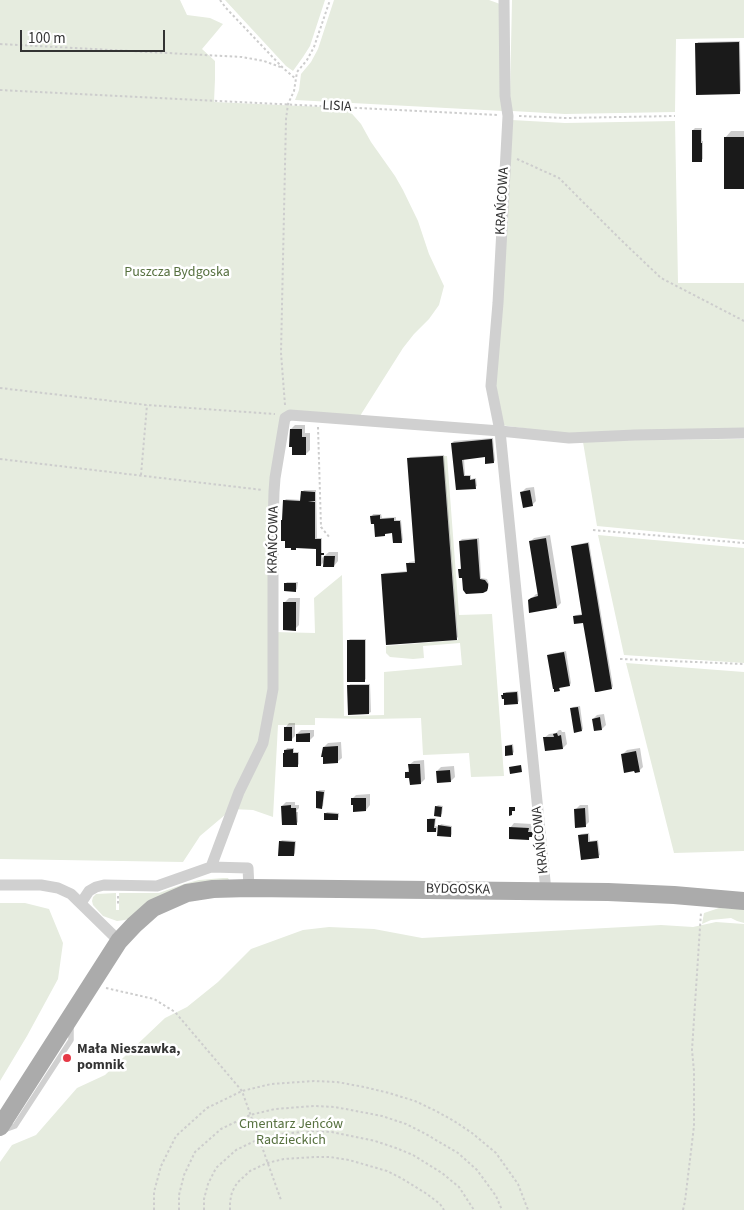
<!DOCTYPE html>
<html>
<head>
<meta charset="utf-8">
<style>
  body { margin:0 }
  #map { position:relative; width:744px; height:1210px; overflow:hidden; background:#fff; font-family:"Source Sans 3",sans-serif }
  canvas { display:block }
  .scale { position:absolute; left:20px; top:30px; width:145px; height:22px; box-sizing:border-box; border:2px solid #333; border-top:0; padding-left:6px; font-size:15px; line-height:18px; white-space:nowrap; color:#333; -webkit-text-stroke:4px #fff; paint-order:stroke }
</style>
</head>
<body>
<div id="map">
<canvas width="744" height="1210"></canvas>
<div class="scale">100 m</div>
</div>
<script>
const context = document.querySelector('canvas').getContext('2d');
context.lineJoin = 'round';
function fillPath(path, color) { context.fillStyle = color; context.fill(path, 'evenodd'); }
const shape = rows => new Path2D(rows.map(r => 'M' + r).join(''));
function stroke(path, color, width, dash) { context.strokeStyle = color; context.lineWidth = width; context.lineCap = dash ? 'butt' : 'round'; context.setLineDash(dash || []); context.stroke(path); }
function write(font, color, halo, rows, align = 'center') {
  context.font = font + ' "Source Sans 3",sans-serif'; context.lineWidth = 5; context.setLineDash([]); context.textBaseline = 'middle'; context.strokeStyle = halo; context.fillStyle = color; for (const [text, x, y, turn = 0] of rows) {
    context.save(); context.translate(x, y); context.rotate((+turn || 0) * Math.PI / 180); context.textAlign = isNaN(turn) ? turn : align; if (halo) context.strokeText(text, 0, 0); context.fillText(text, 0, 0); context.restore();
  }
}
fillPath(shape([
  [0,0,180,0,187,15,210,18,223,24,213,36,202,49,215,61,215,79,214,102,347,108,361,124,371,142,395,176,403,190,418,221,429,254,444,286,439,305,429,319,414,334,403,348,360,416,285,419,275,478,273,632,315,633,314,598,342,575,344,716,384,715,384,672,462,665,460,643,423,646,424,658,413,659,390,657,386,653,386,646,458,640,443,456,447,456,459,615,492,614,504,776,471,777,469,753,423,755,421,718,371,719,315,718,315,725,278,725,273,817,253,810,232,809,200,836,183,862,0,859],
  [225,0,325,0,310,46,303,57,293,71,286,66],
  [334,0,489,0,500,4,503,111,295,100,299,90,301,74,311,62,318,49],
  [512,0,744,0,744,38,676,39,675,112,565,114,512,111,510,95],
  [512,120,565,123,675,121,678,283,744,283,744,431,568,434,500,425,495,386],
  [744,439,744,540,597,526,583,442,635,440],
  [598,535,744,548,744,663,624,655],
  [626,663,744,672,744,851,674,853],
  [223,878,228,878,229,880,125,920,117,921,103,916,93,905,92,901,93,897,96,894,116,893,116,910,119,910,119,893,159,893,184,884,199,880],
  [0,903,25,903,49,909,63,943,58,979,27,1036,0,1081],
  [719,908,744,909,744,923,737,921,731,918,711,920,702,924,704,913],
  [716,922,744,924,744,1210,0,1210,0,1162,12,1145,36,1135,77,1088,105,1075,165,1018,187,1007,218,982,251,949,303,930,329,927,374,929,422,938,661,925,693,927]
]), '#e6ecdf');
fillPath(shape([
  [740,41,741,91,739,93,697,44,698,42],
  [695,128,702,128,702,141,703,141,703,159,701,160,693,130],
  [731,131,744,131,744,188,725,138],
  [295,425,305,425,305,433,310,433,310,450,306,454,291,429],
  [493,438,495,460,494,462,486,456,464,458,465,475,471,475,471,479,476,478,477,486,475,487,457,489,452,443,454,441],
  [444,455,458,637,456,639,382,575,384,573,408,571,408,564,409,562,416,561,408,459,410,457],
  [534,487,536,501,532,505,522,492,526,488],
  [304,490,316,490,317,538,322,538,322,558,329,552,338,552,338,561,334,566,325,561,321,565,317,548,297,547,295,549,284,519,284,501,286,499,302,500,302,492],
  [373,514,381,514,382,518,396,517,396,520,401,520,403,540,401,542,393,532,387,532,384,535,372,516],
  [550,535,561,603,557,607,530,611,531,599,536,594,538,594,530,542,534,538],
  [479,538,481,578,487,579,489,584,489,586,484,592,463,577,459,570,461,568,460,541,462,539],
  [589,542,613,686,612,688,584,621,574,616,576,615,583,614,572,547,574,545],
  [287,582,298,582,297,589,296,590,285,584],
  [289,598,300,598,299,625,295,629,285,602],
  [350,639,366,639,366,679,364,681,348,641],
  [566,651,571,683,570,685,561,686,559,690,548,656,550,654],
  [350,684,370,684,371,712,369,713,349,686],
  [518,691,519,701,517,703,503,696,506,692],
  [580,706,583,729,582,730,571,709,573,707],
  [604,714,606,725,602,729,595,730,593,719,597,715],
  [289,723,295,723,295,736,301,730,314,730,314,736,310,740,297,734,291,740,285,728],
  [559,730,561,730,562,732,565,732,567,744,563,748,544,738,549,734,556,733],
  [341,742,342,758,337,762,324,747,328,743],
  [513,744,514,752,512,754,506,746,508,745],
  [287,748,294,748,294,752,299,752,299,764,298,765,286,750],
  [640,748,643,767,639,771,623,754,627,750],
  [424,760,425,779,421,783,410,777,406,773,410,769,409,765,414,761],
  [454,766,455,777,451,781,437,771,441,767],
  [319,790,325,790,323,806,321,807,318,792],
  [370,794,370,805,366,810,354,804,352,799,356,795],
  [286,802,295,802,295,805,299,805,299,808,295,812,298,812,298,822,297,823,282,806],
  [438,805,443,806,442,814,440,815,436,807],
  [580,805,588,805,589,822,585,826,576,809],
  [327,812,339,813,339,817,337,819,325,814],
  [430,818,436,818,435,826,439,827,441,824,452,826,452,834,451,836,439,827,436,831,428,820],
  [514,823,532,824,532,828,536,828,536,832,528,839,510,828],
  [589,833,590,841,598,840,600,855,598,856,579,836,581,834],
  [282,840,296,841,295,853,294,855,280,842]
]), '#0003');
fillPath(shape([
  [739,42,740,94,696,95,695,43],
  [692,130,701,130,701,143,702,143,702,162,692,162],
  [724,137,744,137,744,189,724,189],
  [290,429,302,429,302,437,306,437,306,455,292,455,292,447,289,447],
  [492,439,494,463,485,464,485,457,462,460,464,476,470,476,470,480,475,479,476,489,456,490,451,443],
  [443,456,457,640,386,645,381,574,407,572,406,563,415,563,407,458],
  [530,490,533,506,523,508,520,492],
  [301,491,315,492,315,501,308,501,315,502,315,539,321,539,321,553,324,553,324,555,321,555,321,566,316,566,316,549,296,548,296,550,291,550,291,548,285,548,285,541,281,541,281,520,282,520,283,500,300,501],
  [380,515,380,519,394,518,394,521,400,521,402,543,393,543,392,533,385,534,385,536,375,537,374,524,371,524,370,516],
  [546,538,557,608,529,613,528,600,531,598,538,596,529,541],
  [477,539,480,579,485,580,488,584,488,588,487,591,483,593,466,594,463,590,462,578,459,578,458,569,461,569,459,541],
  [588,543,612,689,597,692,595,692,583,623,574,624,573,616,582,615,571,546],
  [324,556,335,556,334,567,323,567],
  [284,583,296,583,296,592,284,591],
  [283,602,296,602,296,631,283,630],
  [347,640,365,640,365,682,347,682],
  [564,652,570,686,559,688,560,691,554,692,554,689,553,689,547,655],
  [347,685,369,685,369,714,348,715],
  [517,692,518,704,504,705,504,699,502,699,501,695,503,695,503,693],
  [578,707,582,731,574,733,570,708],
  [600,717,602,730,594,731,592,719],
  [284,727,292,727,292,741,284,741],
  [310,733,310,742,296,742,296,734],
  [557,733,558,736,561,735,563,749,545,751,543,737,554,737,553,734],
  [512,745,513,755,505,756,505,746],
  [338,746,338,763,323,764,323,757,321,757,323,747],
  [293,749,293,753,298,753,298,767,283,767,283,753,284,753,284,750],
  [636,751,640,772,635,773,634,771,624,773,621,754],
  [408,764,420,764,421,784,410,785,409,778,405,778,405,772,409,772],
  [521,765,522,772,510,774,509,767],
  [450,770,451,782,437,783,436,771],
  [316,791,324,792,322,809,316,808],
  [351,798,366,798,366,811,353,812,353,805,351,805],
  [291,805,291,808,296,808,297,825,282,825,281,806],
  [435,806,442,807,441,817,434,816],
  [509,807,515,807,515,811,512,811,512,815,509,816],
  [585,808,586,827,575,828,574,809],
  [324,813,338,814,338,820,324,820],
  [427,819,435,819,434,828,436,828,436,832,427,832],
  [438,825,451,827,451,837,437,836],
  [509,827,529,828,528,832,533,832,533,837,529,837,529,840,509,839],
  [588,834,588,842,597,841,599,858,581,860,578,835],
  [279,841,295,842,294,856,278,856]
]), '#1a1a1a');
stroke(shape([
  [220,0,226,8,283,68,296,79],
  [0,44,242,57,264,61,283,68],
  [0,90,497,115],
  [519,116,565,118,675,116],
  [517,159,559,178,621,240,661,278,744,321],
  [0,388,147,405,275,414],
  [285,405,281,353,286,119,288,104,294,91,297,72,307,60,314,47,330,0],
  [318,427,321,527,330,538],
  [0,459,263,490],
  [141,475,147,405],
  [593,530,744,543],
  [620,659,744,664],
  [118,896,118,906],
  [106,988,154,999,175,1012,242,1091,281,1200],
  [154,1210,154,1192,161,1166,176,1136,207,1108,242,1091,271,1084,314,1081,337,1082,364,1087,389,1093,415,1101,436,1111,454,1121,472,1133,496,1153,518,1184,528,1210],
  [179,1210,179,1195,184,1175,195,1152,221,1129,250,1115,275,1109,314,1106,335,1107,382,1116,406,1124,424,1133,458,1153,477,1170,496,1196,502,1210],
  [204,1210,204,1199,208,1184,216,1168,236,1150,259,1139,280,1134,314,1131,332,1132,375,1141,396,1148,413,1155,442,1173,459,1187,474,1210],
  [230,1210,230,1202,232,1192,237,1183,250,1171,267,1163,284,1159,315,1157,330,1157,349,1160,387,1171,401,1178,427,1194,440,1204,444,1210],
  [683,1210,685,1201,694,1126,694,1071,692,1050,701,912]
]), '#cdcdcd', 2, [2.5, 2.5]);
stroke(shape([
  [4,1130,15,1126,71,1040,71,1026]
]), '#d0d0d0', 5.5);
stroke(shape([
  [504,0,505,96,508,116,498,303,491,386,500,431,546,891],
  [211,867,239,792,263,743,273,689,273,528,274,492,275,478,285,418,290,415,356,420,500,431,569,438,635,435,744,433],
  [0,885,41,885,58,888,71,894,119,941],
  [81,903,89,891,96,887,104,885,157,886,211,867,248,868,249,888]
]), '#d0d0d0', 11);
stroke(shape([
  [0,1127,119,941,134,925,153,908,187,893,213,889,249,888,608,892,674,895,744,901]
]), '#ababab', 18);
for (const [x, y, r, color] of [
  [67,1058,5,"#e63946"]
]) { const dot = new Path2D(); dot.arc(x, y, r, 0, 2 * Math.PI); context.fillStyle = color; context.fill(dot); stroke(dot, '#fff', 2); }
write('14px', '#333', '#fff', [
  ["LISIA",337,107,3],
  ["KRAŃCOWA",503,201,-87],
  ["KRAŃCOWA",274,540,-89],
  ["KRAŃCOWA",541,840,-96],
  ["BYDGOSKA",458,890,1]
]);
write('14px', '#56703f', '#fff', [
  ["Puszcza Bydgoska",177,273],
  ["Cmentarz Jeńców",291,1125],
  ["Radzieckich",291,1141]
]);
write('bold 14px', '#333', '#fff', [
  ["Mała Nieszawka,",77,1050],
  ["pomnik",77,1066]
], 'left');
</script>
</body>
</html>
